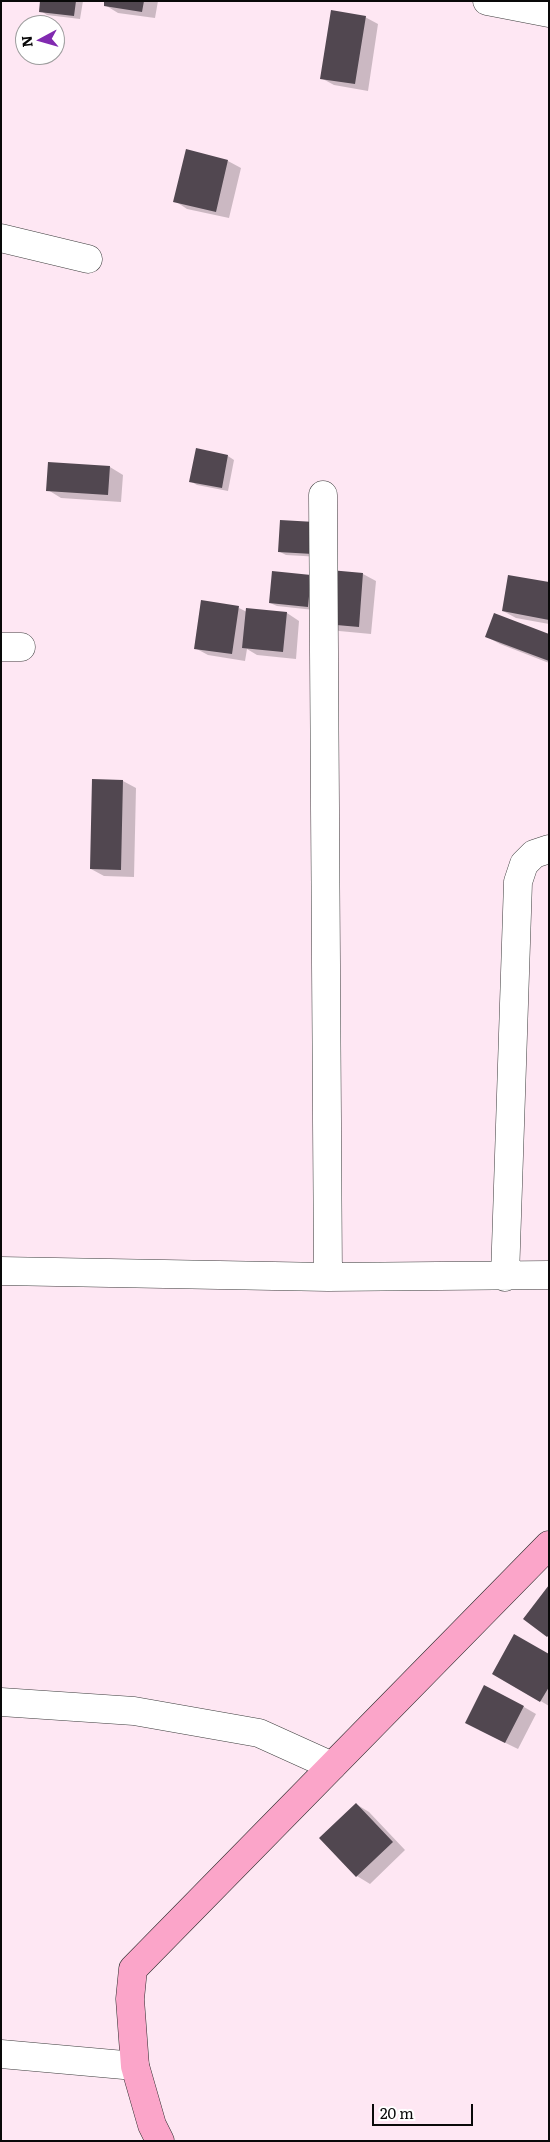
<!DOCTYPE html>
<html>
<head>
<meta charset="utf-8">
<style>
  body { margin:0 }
  #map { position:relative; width:550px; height:2142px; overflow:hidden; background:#fee7f3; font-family:Literata,serif }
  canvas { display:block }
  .frame { position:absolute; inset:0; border:2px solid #090909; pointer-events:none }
  .north { position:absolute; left:15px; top:15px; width:50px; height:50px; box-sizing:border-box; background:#fff; border:1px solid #9d9d9d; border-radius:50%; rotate:264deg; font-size:14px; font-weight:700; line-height:20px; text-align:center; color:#090909 }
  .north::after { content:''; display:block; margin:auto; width:18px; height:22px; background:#812ab0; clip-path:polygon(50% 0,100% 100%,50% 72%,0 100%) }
  .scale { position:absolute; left:372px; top:2104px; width:101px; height:22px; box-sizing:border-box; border:2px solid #090909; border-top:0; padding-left:6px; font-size:15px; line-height:18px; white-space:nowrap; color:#090909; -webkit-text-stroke:4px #fff; paint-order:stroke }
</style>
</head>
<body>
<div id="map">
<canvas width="550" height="2142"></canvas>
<div class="frame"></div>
<div class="north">N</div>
<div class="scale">20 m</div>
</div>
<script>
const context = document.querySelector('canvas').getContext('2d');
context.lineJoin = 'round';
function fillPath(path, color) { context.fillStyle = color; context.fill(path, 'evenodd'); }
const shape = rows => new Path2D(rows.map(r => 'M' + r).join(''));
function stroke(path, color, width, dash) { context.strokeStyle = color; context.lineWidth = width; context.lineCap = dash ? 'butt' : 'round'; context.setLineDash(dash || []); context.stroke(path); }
fillPath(shape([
  [42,1,83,1,80,19,47,15,41,11],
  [106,1,158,1,155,18,118,13,105,5],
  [365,17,378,24,368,91,334,85,321,78],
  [228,161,241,168,229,218,187,209,175,201],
  [228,456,234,460,228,491,197,485,190,481],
  [110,467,123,475,121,502,61,498,48,490],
  [281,522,320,557,286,555,280,552],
  [363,574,376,581,371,634,339,631,327,624],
  [311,576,314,610,277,606,270,603],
  [549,584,549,624,516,618,503,611],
  [239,608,247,612,287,613,299,621,296,659,257,655,247,649,245,661,208,655,195,648],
  [549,635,549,663,500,644,487,637],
  [123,781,136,788,134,877,104,876,91,869],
  [549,1655,549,1706,494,1673],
  [524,1707,536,1714,518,1749,479,1730],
  [356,1804,369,1812,405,1850,370,1884,357,1876,321,1838]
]), '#0003');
fillPath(shape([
  [40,1,76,1,74,16,39,12],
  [104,1,144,1,142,12,104,6],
  [331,10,366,16,355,84,320,79],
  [186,149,228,160,216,212,173,202],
  [196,448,228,455,222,488,189,482],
  [48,462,110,466,108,495,46,491],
  [280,520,315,522,313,554,278,552],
  [330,570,363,573,359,627,325,624],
  [272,571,311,575,308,607,269,603],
  [508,575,549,582,549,620,502,611],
  [201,600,239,606,232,654,194,649],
  [246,608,287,612,283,652,242,648],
  [494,613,549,634,549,661,485,637],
  [92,779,123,780,121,870,90,869],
  [549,1585,549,1635,547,1637,523,1619],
  [514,1634,549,1654,549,1687,540,1702,492,1674],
  [484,1685,524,1706,505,1743,465,1723],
  [356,1803,393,1842,356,1877,319,1838]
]), '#514750');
const street = shape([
  [487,1,549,13],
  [1,238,88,259],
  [323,495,328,1277],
  [1,647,21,647],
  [1,1271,328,1277,549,1275],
  [505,1277,518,882,524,864,534,854,549,849],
  [1,1702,134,1711,259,1733,332,1766],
  [1,2054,135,2066]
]);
const secondary = shape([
  [160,2141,152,2125,135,2066,130,1999,133,1969,549,1545]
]);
stroke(street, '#3c3c3c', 29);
stroke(secondary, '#2b2b2b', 29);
stroke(street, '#fff', 28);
stroke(secondary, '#fba5c9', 28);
</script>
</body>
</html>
